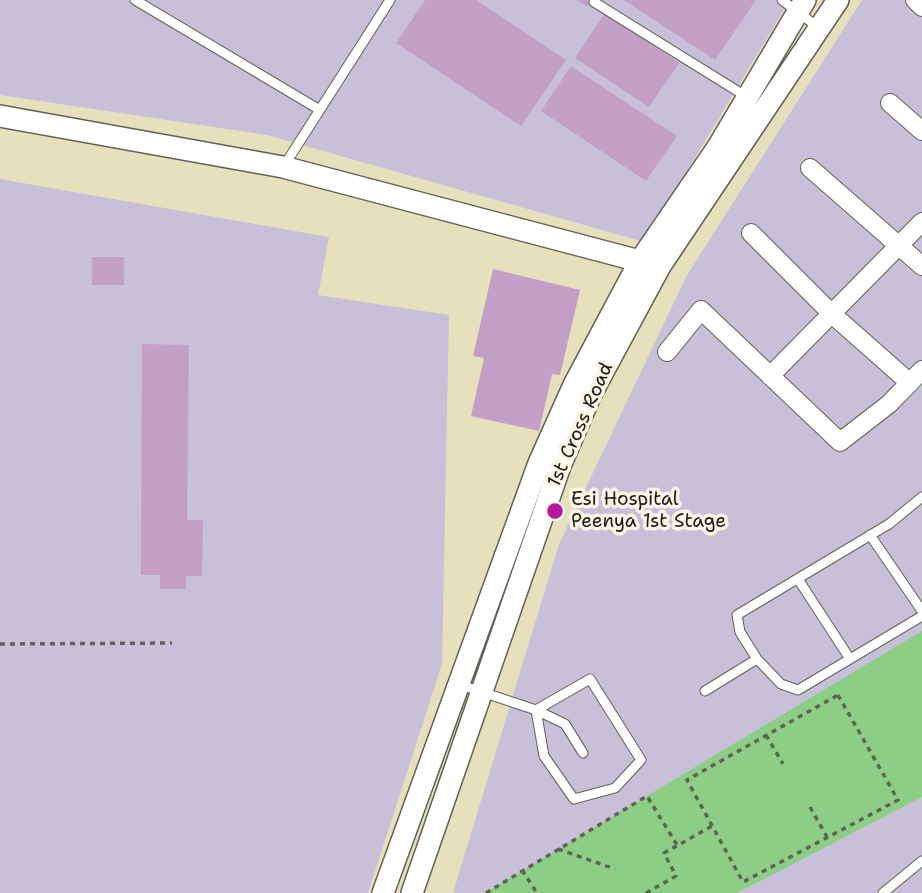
<!DOCTYPE html>
<html>
<head>
<meta charset="utf-8">
<style>
  body { margin:0 }
  canvas { display:block; background:#e6e0bc }
</style>
</head>
<body>
<canvas width="922" height="893"></canvas>
<script>
const context = document.querySelector('canvas').getContext('2d');
context.lineJoin = 'round';
function fillPath(path, color) { context.fillStyle = color; context.fill(path, 'evenodd'); }
const shape = rows => new Path2D(rows.map(r => 'M' + r).join(''));
function stroke(path, color, width, dash) { context.strokeStyle = color; context.lineWidth = width; context.lineCap = dash ? 'butt' : 'round'; context.setLineDash(dash || []); context.stroke(path); }
function write(font, color, halo, rows, align = 'center') {
  context.font = font + ' "Shantell Sans",sans-serif'; context.lineWidth = 7; context.setLineDash([]); context.textBaseline = 'middle'; context.strokeStyle = halo; context.fillStyle = color; for (const [text, x, y, turn = 0] of rows) {
    context.save(); context.translate(x, y); context.rotate((+turn || 0) * Math.PI / 180); context.textAlign = isNaN(turn) ? turn : align; if (halo) context.strokeText(text, 0, 0); context.fillText(text, 0, 0); context.restore();
  }
}
fillPath(shape([
  [0,0,790,0,644,242,267,135,0,95],
  [862,0,922,0,922,893,453,893,559,544,687,275],
  [0,179,329,237,318,295,449,315,442,664,368,893,0,893]
]), '#c8c0d8');
fillPath(shape([
  [922,631,922,797,737,893,485,893]
]), '#8dce86');
fillPath(shape([
  [425,0,476,0,566,60,521,126,396,43],
  [577,0,593,0,588,7],
  [624,0,756,0,715,60],
  [605,13,679,63,649,107,575,58],
  [571,66,677,136,646,181,541,111],
  [92,257,124,257,124,285,92,285],
  [493,269,580,290,560,375,552,374,539,431,471,416,484,358,473,356],
  [142,344,189,345,187,520,203,520,202,576,186,576,186,589,160,589,160,575,141,575]
]), '#c39ec6');
const service = shape([
  [135,0,320,110],
  [782,0,819,28],
  [594,2,747,97],
  [284,166,390,0],
  [922,497,889,524,737,615,740,632,757,659,781,684,798,690,922,616],
  [870,535,922,611],
  [798,579,850,659],
  [458,684,536,710,590,679,641,760,615,788,574,799,544,756,536,710,565,724,583,753],
  [705,691,757,659],
  [883,893,922,861]
]);
const minor = shape([
  [915,0,922,7],
  [890,103,922,131],
  [810,168,922,266],
  [751,233,833,315,910,383],
  [667,352,701,310,840,442,889,404,922,370],
  [770,376,922,222]
]);
const tertiary = shape([
  [0,116,283,167,651,264],
  [383,893,539,463,574,385,640,261,718,147,805,0],
  [412,893,560,466,591,394,660,266,838,0]
]);
stroke(service, '#636154', 11);
stroke(minor, '#636154', 20);
stroke(tertiary, '#636154', 24);
stroke(shape([
  [0,644,172,643],
  [838,695,898,800,743,882,687,780,838,695],
  [766,735,783,764],
  [810,807,827,837],
  [558,849,615,869],
  [522,870,537,893],
  [486,893,647,796,677,845],
  [646,893,676,876,664,853,712,826]
]), '#636154', 3.5, [5, 5]);
stroke(service, '#fff', 9);
stroke(minor, '#fff', 18);
stroke(tertiary, '#fff', 21);
for (const [x, y, r, color] of [
  [555,511,9,"#b5179e"]
]) { const dot = new Path2D(); dot.arc(x, y, r, 0, 2 * Math.PI); context.fillStyle = color; context.fill(dot); stroke(dot, '#fcf5e5', 2.5); }
write('19px', '#1c1c1c', '#fcf5e5', [
  ["1st Cross Road",581,425,-66]
]);
write('19px', '#1c1c1c', '#fcf5e5', [
  ["Esi Hospital",571,500],
  ["Peenya 1st Stage",571,522]
], 'left');
</script>
</body>
</html>
